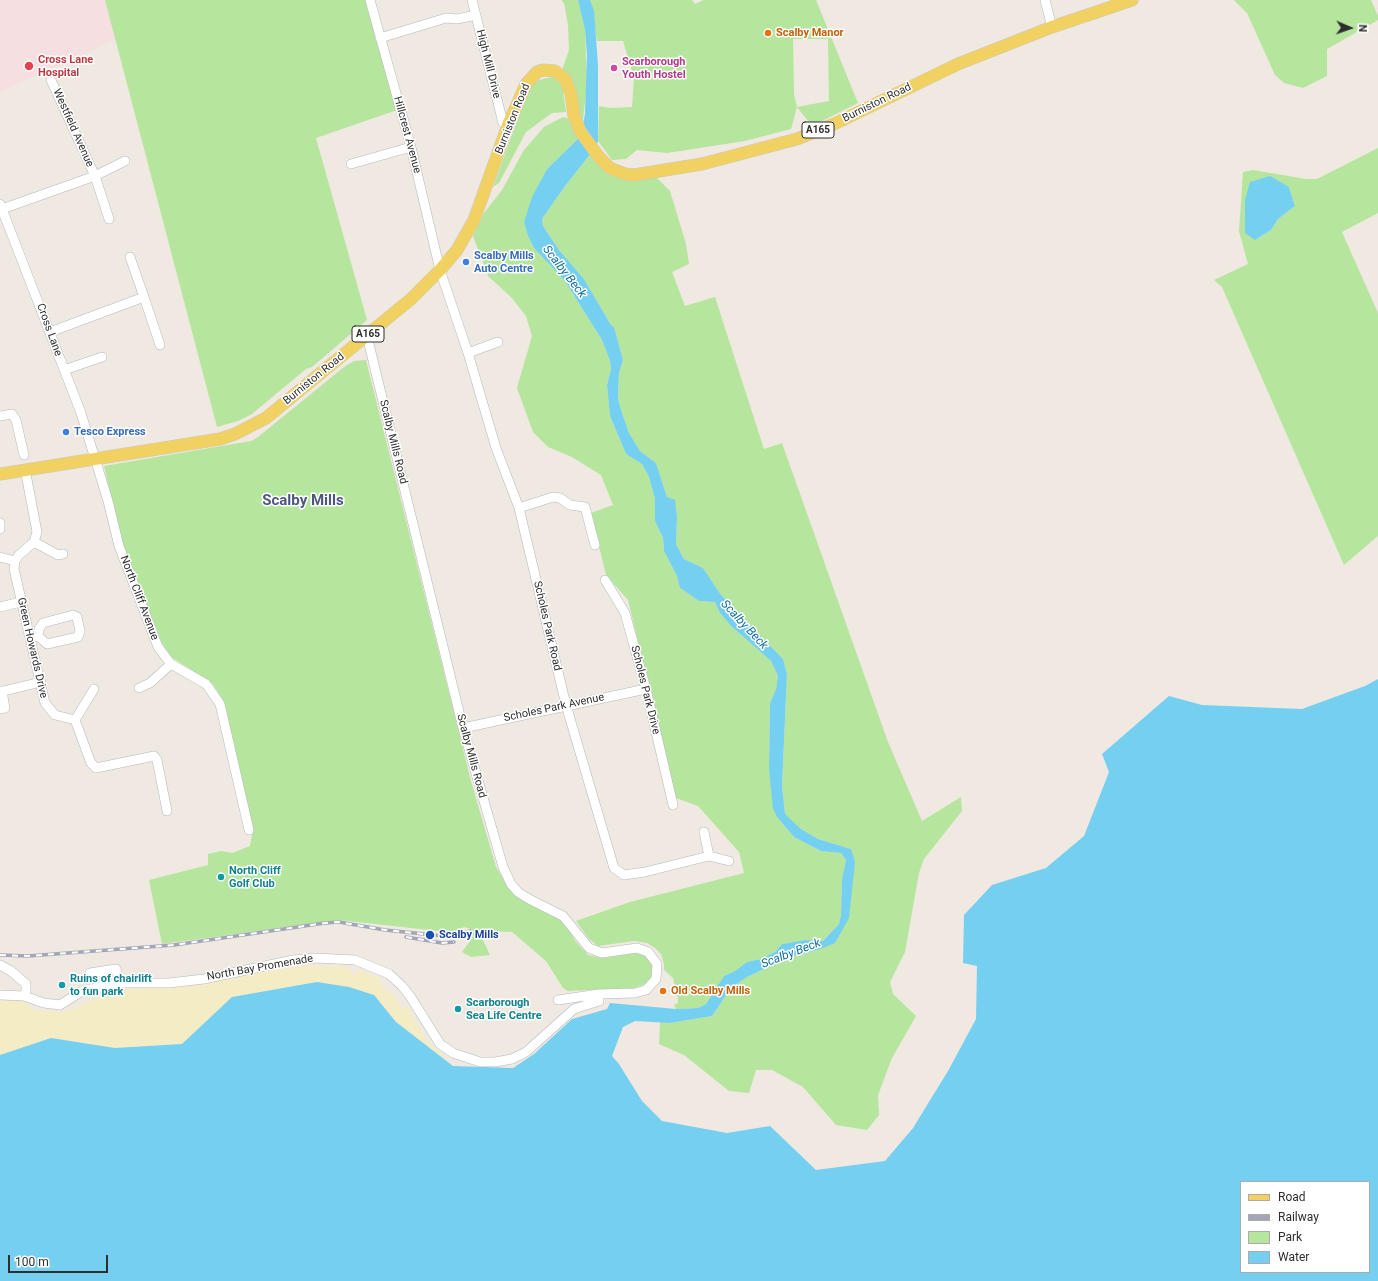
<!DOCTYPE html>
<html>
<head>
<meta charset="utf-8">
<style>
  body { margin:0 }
  #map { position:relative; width:1378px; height:1281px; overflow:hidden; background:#efe9e1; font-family:Roboto,sans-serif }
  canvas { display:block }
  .legend { position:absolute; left:1240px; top:1181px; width:130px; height:92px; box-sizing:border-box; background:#fff; border:1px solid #ababab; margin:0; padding:5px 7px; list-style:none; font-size:12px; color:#2e2e2e }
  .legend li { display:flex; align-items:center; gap:8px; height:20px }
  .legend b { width:20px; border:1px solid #ababab }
  .north { position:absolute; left:1330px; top:8px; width:40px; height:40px; -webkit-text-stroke:3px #fff; paint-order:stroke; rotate:92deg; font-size:11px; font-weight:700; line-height:16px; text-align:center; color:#2e2e2e }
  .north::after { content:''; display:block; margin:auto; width:14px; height:18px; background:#2e2e2e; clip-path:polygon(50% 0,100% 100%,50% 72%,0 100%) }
  .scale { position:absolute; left:8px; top:1255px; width:100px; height:18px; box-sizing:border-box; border:2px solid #2e2e2e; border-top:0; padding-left:5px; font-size:12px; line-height:14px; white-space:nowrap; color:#2e2e2e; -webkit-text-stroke:3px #fff; paint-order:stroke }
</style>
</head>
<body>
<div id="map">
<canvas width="1378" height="1281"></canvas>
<ul class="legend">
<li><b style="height:5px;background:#f2d163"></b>Road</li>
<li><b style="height:5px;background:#a3a6b8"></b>Railway</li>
<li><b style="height:11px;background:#b6e59e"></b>Park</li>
<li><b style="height:11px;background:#75cff0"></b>Water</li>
</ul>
<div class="north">N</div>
<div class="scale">100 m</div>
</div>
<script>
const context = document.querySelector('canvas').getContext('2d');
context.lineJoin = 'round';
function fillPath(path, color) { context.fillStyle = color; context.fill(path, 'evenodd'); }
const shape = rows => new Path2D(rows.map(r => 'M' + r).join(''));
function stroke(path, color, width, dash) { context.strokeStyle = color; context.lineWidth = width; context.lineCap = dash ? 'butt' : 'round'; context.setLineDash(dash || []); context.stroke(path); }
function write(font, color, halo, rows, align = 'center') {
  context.font = font + ' Roboto,sans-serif'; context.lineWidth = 3; context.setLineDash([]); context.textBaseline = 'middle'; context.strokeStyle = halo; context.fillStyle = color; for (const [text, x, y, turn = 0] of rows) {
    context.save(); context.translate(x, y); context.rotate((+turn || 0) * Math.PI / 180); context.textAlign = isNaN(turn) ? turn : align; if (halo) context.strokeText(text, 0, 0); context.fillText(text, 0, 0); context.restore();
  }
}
fillPath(shape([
  [0,0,105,0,116,39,0,92]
]), '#f5dfe0');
fillPath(shape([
  [105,0,370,0,400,109,316,138,367,320,312,367,306,369,252,414,238,421,217,427],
  [561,0,578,0,585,30,587,84,582,129,562,70,569,50,568,25,564,3],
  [590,0,692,0,695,4,704,0,816,0,858,103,812,126,797,107,791,129,745,141,667,153,637,150,626,159,612,160,598,141,599,106,609,108,632,107,634,78,623,41,597,41],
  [793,39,828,39,829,101,797,107,794,94],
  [1234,0,1371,0,1378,16,1378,20,1327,49,1327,76,1303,88,1284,83,1275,75,1247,13],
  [552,77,562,85,566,112,552,113,526,132,499,183,493,187,524,102,535,81],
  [563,117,569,119,581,136,547,169,524,222,528,236,534,248,565,281,602,340,610,361,611,369,607,385,610,416,626,454,642,464,649,477,655,499,655,521,663,538,664,551,677,576,680,588,699,601,715,602,720,613,731,626,771,661,778,676,776,689,770,703,769,770,777,817,794,837,821,851,841,853,846,860,842,879,841,915,839,924,823,941,805,940,782,944,775,952,761,959,747,962,735,971,724,976,706,1004,698,1008,676,1009,674,1005,678,1003,678,996,675,996,673,992,676,991,673,978,664,970,664,964,661,954,655,948,647,943,634,941,598,946,589,939,576,921,630,902,744,873,739,852,715,825,698,806,676,798,628,600,606,575,591,513,613,505,601,475,572,457,548,447,533,432,517,388,532,336,526,316,512,298,488,276,473,236,484,213,502,190,524,150,544,127],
  [1378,148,1378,213,1342,232,1378,313,1378,536,1344,565,1222,287,1214,280,1248,264,1239,231,1243,172,1253,170,1306,179,1317,179],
  [1289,187,1295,206,1278,219,1271,230,1255,240],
  [592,152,601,166,655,176,670,191,686,244,689,264,672,272,685,306,715,297,764,449,782,443,888,742,922,821,961,797,962,811,924,859,919,873,905,952,890,982,893,994,916,1016,892,1058,878,1095,879,1115,867,1130,836,1125,803,1087,772,1070,756,1070,749,1093,729,1091,684,1055,659,1044,660,1022,670,1023,712,1016,731,988,747,977,792,956,818,950,849,918,851,849,818,839,801,829,785,815,782,786,787,674,783,659,721,595,703,568,684,559,676,544,677,518,667,497,656,463,640,451,629,433,622,413,618,399,619,373,623,360,614,327,611,325,584,279,559,250,543,226,542,219,565,186],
  [366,360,471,781,496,867,509,888,521,900,564,922,576,942,588,955,602,958,636,953,647,957,652,963,654,973,649,983,634,988,568,991,563,988,546,961,512,932,485,931,482,938,490,955,471,957,462,952,473,937,471,929,464,927,456,931,447,932,339,920,162,944,149,880,208,865,208,854,221,851,232,853,250,846,253,830,226,709,222,698,212,683,171,657,162,643,124,552,104,466,251,441,258,437,344,367,354,361]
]), '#b6e59e');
fillPath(shape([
  [311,965,351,967,350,973,354,975,357,969,381,979,380,985,393,994,403,1009,407,1006,426,1039,453,1066,396,1022,374,995,349,987,317,982,232,997,182,1044,115,1048,51,1038,0,1055,0,999,29,1003,29,1009,60,1012,74,1009,97,997,97,993,128,989,194,986,233,977,235,982,238,982,237,976]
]), '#f3ecc5');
fillPath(shape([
  [578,0,590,0,594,11,598,65,598,141,596,147,582,129,585,114,587,55,585,30],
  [581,136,592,152,565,186,542,219,543,226,559,250,584,279,611,325,614,327,623,360,619,373,618,399,622,413,629,433,640,451,656,463,667,497,675,500,677,518,676,544,684,559,703,568,721,595,783,659,787,674,782,786,785,814,801,829,818,839,851,849,855,862,849,918,835,943,818,950,792,956,747,977,731,988,712,1016,670,1023,635,1021,623,1027,612,1056,619,1064,642,1101,662,1121,727,1133,770,1126,816,1170,885,1161,913,1128,948,1071,976,1019,977,966,963,963,964,915,992,885,1046,868,1084,836,1109,772,1102,754,1169,696,1202,705,1302,709,1365,686,1378,679,1378,1281,0,1281,0,1055,51,1038,115,1048,182,1044,232,997,317,982,349,987,374,995,396,1022,453,1066,513,1068,534,1054,572,1019,607,1009,610,1003,676,1009,698,1008,706,1004,724,976,735,971,747,962,761,959,775,952,782,944,805,940,823,941,839,924,841,915,842,879,846,860,841,853,821,851,794,837,777,817,773,809,769,770,770,703,776,689,778,676,771,661,731,626,720,613,715,602,699,601,680,588,677,576,664,551,663,538,655,521,655,499,649,477,642,464,626,454,610,416,607,385,611,369,610,361,602,340,565,281,534,248,528,236,524,222,532,197,547,169],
  [1241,1182,1369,1182,1369,1272,1241,1272],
  [1270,176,1289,187,1295,206,1278,219,1271,230,1255,240,1245,233,1245,200,1250,182]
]), '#75cff0');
const minor = shape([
  [370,0,411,147,440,270,468,353,496,448,519,508,566,705,614,868,624,875,645,872,709,856,729,861],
  [472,0,503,123,508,125],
  [1045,0,1052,27],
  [380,38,446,18,457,19,476,15],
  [51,80,95,176,109,219],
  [351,164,411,147],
  [0,204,81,413,108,501,119,546,158,647,171,664,206,684,220,704,249,830],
  [2,209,95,176,125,161],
  [144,297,160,345],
  [50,332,144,297,130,257],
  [367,336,463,728,503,867,511,884,518,892,529,899,563,916,589,948,602,953,637,948,648,952,657,964,656,979,646,990,635,993,599,994,558,1000],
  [468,353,498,342],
  [64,370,102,357],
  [0,416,12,414,16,420,24,455],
  [25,469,37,532,34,542,19,555,15,561,14,569,45,703,55,715,75,720,91,763,96,768,154,756,157,760,167,811],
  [519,508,553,497,560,498,570,505,585,507,595,545],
  [0,523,0,529],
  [34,542,58,555,63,554],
  [0,557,15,561],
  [605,580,625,613,646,689,673,805],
  [0,607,21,602],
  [30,638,38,636,39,629,43,623,73,615,77,617,80,631,78,637,47,644,38,636],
  [139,688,150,683,171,664],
  [0,692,41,682],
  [0,709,5,708,2,691],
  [75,720,94,689],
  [463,728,646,689],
  [704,832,709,856],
  [0,965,11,971,26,984,26,992,24,996],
  [90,973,116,969,117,972],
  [0,995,24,996,44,1003,60,1005,82,991,117,983,169,983,204,979,293,960,315,958,355,960,389,974,402,986,410,996,440,1044,453,1053,480,1062,495,1062,512,1059,526,1052,574,1009,599,1001,599,994]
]);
const major = shape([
  [0,474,220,439,235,434,266,418,411,299,440,270,457,250,474,220,508,125,526,84,537,72,543,70,555,71,565,79,571,94,574,116,580,131,599,157,610,168,625,174,634,175,702,164,797,139,834,124,958,64,1052,27,1132,0]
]);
stroke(minor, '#b4b7c1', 10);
stroke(major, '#c9c9c9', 13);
stroke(minor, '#fff', 9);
stroke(major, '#f2d163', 12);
const rail = shape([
  [406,937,442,943,454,942],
  [0,955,28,956,174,945,325,923,339,922,385,930,453,937,470,931]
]);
stroke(rail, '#a3a6b8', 3.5);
stroke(rail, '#fff', 2, [6]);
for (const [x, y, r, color] of [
  [768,33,4,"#e8710a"],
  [29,66,5,"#e0444e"],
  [614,68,4,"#d1479c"],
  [466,262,4,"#3f7fe0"],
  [66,432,4,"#3f7fe0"],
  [221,877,4,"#0f9aa8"],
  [430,935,5,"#1a4fb4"],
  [62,985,4,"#0f9aa8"],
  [663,991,4,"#e8710a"],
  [458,1009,4,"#0f9aa8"]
]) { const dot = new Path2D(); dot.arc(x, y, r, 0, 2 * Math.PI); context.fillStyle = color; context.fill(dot); stroke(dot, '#fff', 1.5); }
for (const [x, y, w] of [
  [818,130,32],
  [368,334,32]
]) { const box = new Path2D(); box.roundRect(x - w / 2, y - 8, w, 16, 3); context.fillStyle = '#fff'; context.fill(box); stroke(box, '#2e2e2e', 1); }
write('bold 10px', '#2e2e2e', null, [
  ["A165",818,130],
  ["A165",368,334]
]);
write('bold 11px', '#c56008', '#fff', [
  ["Scalby Manor",776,33],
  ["Old Scalby Mills",671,991]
], 'left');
write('bold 11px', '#be3a42', '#fff', [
  ["Cross Lane",38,60],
  ["Hospital",38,73]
], 'left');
write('bold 11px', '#b23c85', '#fff', [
  ["Scarborough",622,62],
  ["Youth Hostel",622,75]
], 'left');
write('11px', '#2e2e2e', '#fff', [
  ["High Mill Drive",488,64,76],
  ["Burniston Road",877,103,-26],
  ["Burniston Road",513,119,-68],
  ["Westfield Avenue",73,128,66],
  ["Hillcrest Avenue",407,135,75],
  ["Cross Lane",49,330,70],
  ["Burniston Road",314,379,-39],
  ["Scalby Mills Road",393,442,76],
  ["North Cliff Avenue",139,598,69],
  ["Scholes Park Road",547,626,77],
  ["Green Howards Drive",32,648,77],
  ["Scholes Park Drive",645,690,76],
  ["Scholes Park Avenue",554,708,-12],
  ["Scalby Mills Road",471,756,75],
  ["North Bay Promenade",260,968,-10]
]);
write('bold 11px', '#366cbe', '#fff', [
  ["Scalby Mills",474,256],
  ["Auto Centre",474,269],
  ["Tesco Express",74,432]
], 'left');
write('bold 11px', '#0d838f', '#fff', [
  ["North Cliff",229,871],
  ["Golf Club",229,884],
  ["Ruins of chairlift",70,979],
  ["to fun park",70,992],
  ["Scarborough",466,1003],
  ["Sea Life Centre",466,1016]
], 'left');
write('bold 11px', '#164399', '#fff', [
  ["Scalby Mills",439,935]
], 'left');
write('italic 12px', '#0d6fa3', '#fff', [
  ["Scalby Beck",564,272,52],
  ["Scalby Beck",744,625,47],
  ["Scalby Beck",791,954,-21]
]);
write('bold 15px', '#4d5680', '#fff', [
  ["Scalby Mills",303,501]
]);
</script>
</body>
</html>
